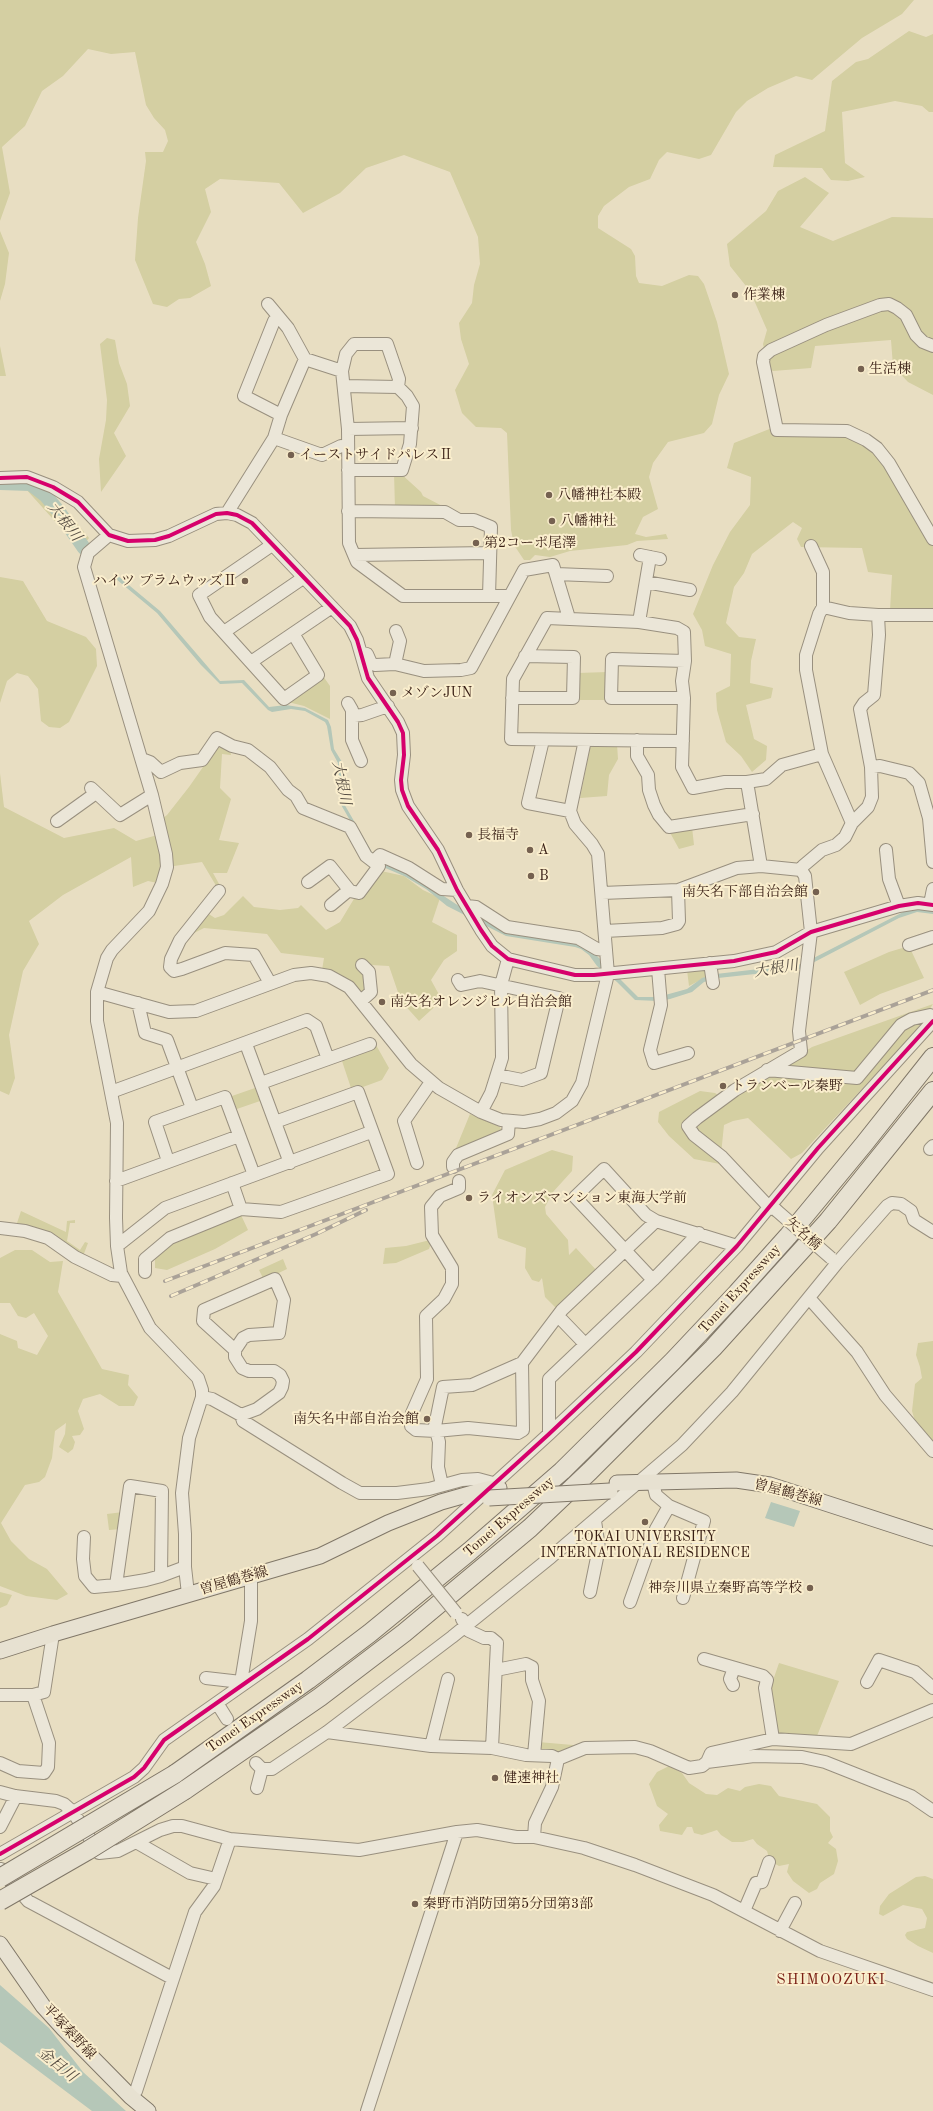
<!DOCTYPE html>
<html>
<head>
<meta charset="utf-8">
<style>
  body { margin:0 }
  canvas { display:block; background:#e8dec2 }
</style>
</head>
<body>
<canvas width="933" height="2111"></canvas>
<script>
const context = document.querySelector('canvas').getContext('2d');
context.lineJoin = 'round';
function fillPath(path, color) { context.fillStyle = color; context.fill(path, 'evenodd'); }
const shape = rows => new Path2D(rows.map(r => 'M' + r).join(''));
function stroke(path, color, width, dash) { context.strokeStyle = color; context.lineWidth = width; context.lineCap = dash ? 'butt' : 'round'; context.setLineDash(dash || []); context.stroke(path); }
function write(font, color, halo, rows, align = 'center') {
  context.font = font + ' "Old Standard TT","Noto Serif JP",serif'; context.lineWidth = 4; context.setLineDash([]); context.textBaseline = 'middle'; context.strokeStyle = halo; context.fillStyle = color; for (const [text, x, y, turn = 0] of rows) {
    context.save(); context.translate(x, y); context.rotate((+turn || 0) * Math.PI / 180); context.textAlign = isNaN(turn) ? turn : align; if (halo) context.strokeText(text, 0, 0); context.fillText(text, 0, 0); context.restore();
  }
}
fillPath(shape([
  [0,0,914,0,902,14,862,38,812,80,796,76,768,88,747,101,736,112,711,155,699,159,667,152,659,160,650,179,629,187,604,206,598,216,598,228,631,249,635,256,636,276,639,283,662,286,689,275,698,276,704,284,717,322,729,374,719,395,712,424,704,433,668,442,653,463,649,477,658,509,643,517,635,534,646,537,666,534,668,539,637,541,627,545,570,551,550,557,535,555,530,560,524,560,514,545,511,530,507,433,501,428,476,427,462,413,455,390,469,364,461,339,459,323,472,303,474,285,480,264,478,237,450,172,404,155,366,168,340,193,303,213,279,183,220,179,205,189,211,212,196,242,205,264,211,286,190,298,179,299,167,307,153,304,135,260,138,218,146,161,145,152,163,152,168,141,165,130,154,118,146,105,135,52,111,54,88,49,63,76,42,91,25,126,2,147,10,193,0,221],
  [909,31,926,37,933,34,933,112,929,112,922,106,895,101,842,112,845,163,865,177,848,181,831,180,822,168,773,167,775,155,825,131,832,81,856,62,868,59],
  [805,177,829,193,800,227,833,241,892,217,933,218,933,395,908,382,893,366,891,340,815,346,811,368,773,371,768,368,763,344,767,330,750,291,730,266,727,244,766,211,778,191],
  [0,231,9,253,5,284,0,301],
  [107,338,115,340,119,363,127,384,130,406,114,433,126,456,101,492,99,459,106,420,107,400,100,344],
  [0,346,6,376,0,376],
  [772,428,832,434,854,439,875,451,933,544,933,610,890,611,892,575,868,572,862,548,801,547,797,539,802,528,793,522,752,554,744,573,734,587,726,623,739,637,756,639,751,661,750,683,773,688,771,698,746,705,754,739,767,746,766,760,752,772,741,756,726,742,717,710,716,693,730,686,731,654,705,646,702,630,693,614,713,565,730,532,750,505,751,477,727,468,734,443],
  [394,472,399,472,421,492,423,496,446,508,395,509],
  [15,477,37,480,61,504,89,538,80,549],
  [0,577,23,581,47,621,86,637,96,649,97,666,69,722,60,728,49,727,41,721,38,689,28,676,17,673,7,681,0,703],
  [608,672,608,700,577,700,577,673],
  [323,676,330,686,330,719,304,706,284,701],
  [595,744,617,744,618,759,609,775,607,796,580,798,590,748],
  [217,747,230,749,231,755,222,754,220,788,231,799,219,840,239,843,227,873,213,873,223,891,204,911,215,918,224,915,243,896,254,907,280,910,298,908,301,905,326,930,340,922,372,869,404,876,423,890,440,898,432,922,457,935,457,951,444,960,431,980,442,1000,419,1021,401,1001,389,966,371,965,369,991,363,996,322,970,324,958,281,953,267,934,204,928,180,940,218,889,202,862,167,867,162,884,148,881,133,887,131,857,63,895,29,921,39,944,23,971,9,1035,15,1078,9,1095,0,1091,0,773,4,807,64,838,114,828,136,841,161,834,159,821,167,815,189,787],
  [692,827,694,845,679,849,668,829],
  [909,946,924,978,880,994,860,1005,844,972,889,952],
  [705,968,708,976,689,986,687,970],
  [933,1004,915,1032,802,1153,791,1159,748,1118,733,1121,724,1125,720,1164,694,1159,669,1136,658,1122,659,1112,700,1091,715,1093,727,1102,812,1047],
  [376,1045,389,1068,382,1080,352,1091,341,1058],
  [255,1088,260,1101,234,1110,229,1100,232,1096],
  [470,1114,500,1127,503,1134,454,1153],
  [552,1150,573,1156,572,1171,553,1192,545,1207,546,1214,568,1240,569,1255,576,1248,598,1272,557,1309,545,1297,542,1278,539,1282,532,1280,525,1268,526,1248,498,1238,492,1195,505,1170],
  [21,1211,66,1232,67,1221,75,1220,75,1223,70,1223,67,1241,80,1250,85,1242,88,1243,82,1259,50,1235,17,1223],
  [241,1215,248,1230,215,1249,167,1270,155,1268,155,1250],
  [430,1240,431,1243,429,1249,396,1263,383,1264,385,1248,406,1246],
  [15,1250,32,1250,50,1262,63,1261,58,1292,102,1369,129,1375,128,1385,138,1397,134,1406,119,1406,100,1394,83,1399,78,1411,84,1429,80,1435,72,1436,75,1442,73,1449,68,1453,59,1447,65,1434,66,1423,55,1431,52,1458,45,1477,39,1482,25,1485,1,1523,11,1541,29,1559,47,1569,68,1594,57,1600,26,1596,0,1586,0,1334,17,1341,18,1348,37,1355,48,1336,34,1313,26,1318,18,1316,10,1303,0,1303,0,1258],
  [283,1259,287,1269,264,1280,259,1270],
  [933,1341,933,1443,918,1431,912,1411,915,1384,922,1378,920,1367,916,1355,918,1343],
  [123,1512,121,1529,109,1530,107,1514],
  [0,1592,12,1595,7,1605,0,1608],
  [779,1663,839,1681,817,1736,777,1733,770,1689],
  [538,1742,573,1745,574,1747,560,1752,537,1751],
  [669,1766,682,1773,689,1783,706,1794,717,1795,728,1788,740,1791,745,1787,759,1784,771,1786,779,1796,817,1804,830,1817,830,1831,833,1837,828,1843,836,1849,838,1861,834,1874,820,1883,817,1889,809,1893,793,1881,787,1872,789,1864,779,1866,770,1861,767,1851,757,1844,753,1839,743,1842,732,1842,721,1835,717,1830,702,1835,694,1833,692,1827,687,1827,682,1835,660,1831,659,1825,668,1814,657,1806,649,1784,657,1772],
  [925,1876,933,1879,933,1953,918,1946,907,1939,905,1935,907,1932,925,1928,927,1918,922,1909,903,1905,883,1916,879,1914,880,1906,889,1894,916,1877]
]), '#d4cfa2');
fillPath(shape([
  [118,576,160,611,220,681,244,680,269,707,286,705,305,708,328,720,331,727,334,749,342,762,343,802,372,852,385,863,407,872,459,906,507,929,573,940,595,954,638,997,658,997,687,989,702,978,716,974,802,964,909,909,933,909,933,914,917,912,899,918,801,969,718,978,704,982,692,992,670,999,658,1001,635,1000,617,982,597,966,589,955,581,949,575,947,506,936,447,906,426,889,404,876,383,867,370,855,340,803,338,763,331,750,327,726,325,722,305,711,291,709,272,712,268,710,242,683,220,684,201,665,157,613,116,579],
  [771,1502,800,1511,794,1527,765,1518],
  [0,1985,49,2028,83,2072,126,2111,92,2111,0,2042]
]), '#b5c7b8');
stroke(shape([
  [0,483,30,484,33,486,46,496,59,512,84,548]
]), '#b5c7b8', 14);
const minor = shape([
  [268,304,288,328,305,359,342,371],
  [279,318,274,321,244,396,281,415],
  [933,346,923,342,916,335,906,315,897,308,889,304,880,305,826,325,771,350,764,356,763,362,777,430,847,431,866,440,877,448,889,463,933,539],
  [344,386,398,387,407,396,413,406,410,444,402,470,348,470],
  [398,387,399,379,387,344,354,344,346,354,342,371,348,429,349,543,354,555,357,562,403,596,509,596],
  [348,429,412,428],
  [274,438,322,455,341,446],
  [0,478,27,477,53,487,78,502,109,535,128,541,155,540,169,536,216,514,227,513,237,515,252,523,350,626,357,640,368,678,398,722,403,733,404,755,401,780,402,790,408,806,438,850,457,890,481,930,492,946,508,959,575,975,594,975,734,961,776,952,811,932,899,906,918,903,933,905],
  [348,511,445,512,459,520,474,520,491,527,489,596],
  [227,513,274,438,281,415,305,359],
  [109,535,88,553,84,567,152,795,166,854,167,867,162,884,149,911,112,950,107,958,97,992,97,1021,117,1123,116,1218,117,1246,121,1273,150,1328,198,1378,202,1390,202,1397,189,1438,182,1493,185,1534,185,1567,188,1594],
  [272,545,199,595,210,617,284,699,318,675,294,635],
  [811,546,823,572,823,607],
  [354,555,489,553],
  [640,555,660,559],
  [556,574,607,576],
  [646,582,690,590],
  [639,622,650,557],
  [224,632,303,578],
  [362,653,367,654,371,663,375,665,395,664,424,671,461,670,471,668,524,570,553,565,569,618],
  [251,662,332,607],
  [395,664,400,641,396,631],
  [512,698,573,698,574,657,525,656],
  [684,698,611,698,612,659,685,661],
  [348,703,352,710,352,740,361,761],
  [352,716,362,715,388,706],
  [543,740,528,803,570,811],
  [637,740,637,756,648,775,649,790,654,805,659,815,669,827,753,814],
  [683,741,511,739,513,679,547,618,639,622,677,628,684,632,685,661,682,681,684,698,682,767,693,788,725,782,747,782,766,779,782,765,822,754],
  [142,759,150,762,161,772,180,763,202,760,217,738,232,746,248,750,270,767,288,790,296,796,303,808,350,827,366,856,379,866,359,893,350,891,330,866,308,882],
  [871,767,880,766,909,773,919,783,929,818,933,862],
  [747,782,761,866],
  [91,788,120,815,152,795],
  [57,821,96,793],
  [852,823,822,754,806,670,806,655,819,614,823,607,849,613,878,615,933,615],
  [886,850,889,879,899,906],
  [374,861,380,855,409,868,442,889,457,890],
  [801,870,803,866,822,850,836,845,845,837,852,823,868,807,872,797,871,767,860,709,864,703,874,695,879,635,878,615],
  [219,891,180,940,171,959,170,967,174,971,182,969,225,953,254,955,270,983],
  [602,893,678,890,737,868,761,866,801,870],
  [930,904,933,889],
  [331,905,349,890],
  [467,906,476,907,507,927,578,938,597,949,605,950],
  [605,931,662,928,677,924,679,921,678,890],
  [909,945,933,937],
  [710,963,713,983],
  [658,969,661,1005,650,1050,654,1063,688,1053],
  [458,980,461,985,480,981,559,998,541,1073,522,1080,497,1075],
  [97,992,169,1012,196,1011,294,975,311,973,329,976,349,987,411,1064,439,1088,481,1112,501,1120,524,1122,540,1119,556,1113,572,1101,582,1083,608,974,598,854,592,844,575,824,570,811,585,740],
  [362,1000,371,992,369,972,362,965],
  [138,1003,145,1033,167,1040,192,1108],
  [246,1044,290,1163],
  [767,1070,857,1078,901,1025,912,1019,930,1015],
  [261,1083,370,1044],
  [111,1092,307,1020,316,1026,328,1059],
  [481,1112,491,1093,502,1058,501,985,508,959],
  [930,1149,933,1146],
  [168,1161,155,1122,225,1097,254,1175],
  [417,1163,404,1121,431,1082],
  [453,1167,453,1162,458,1155,508,1134,509,1121],
  [116,1181,239,1136],
  [459,1181,459,1188,440,1196,431,1207,432,1235,452,1268,452,1284,444,1299,426,1316,427,1379,412,1413,411,1426,416,1430,436,1431,468,1428,518,1433,523,1430,522,1363],
  [232,1183,241,1209],
  [776,1210,770,1208,722,1157,694,1135,688,1126,697,1118,735,1090,801,1051,799,1031,811,932,805,876,801,870],
  [0,1228,25,1231,48,1238,75,1257,112,1275,122,1276],
  [117,1246,165,1208,371,1132],
  [145,1272,145,1259,170,1238,241,1209,281,1212,388,1174,358,1092,275,1122],
  [653,1280,575,1197,604,1169,646,1215,656,1221,737,1246],
  [809,1298,857,1352,885,1395,933,1451],
  [559,1317,585,1344],
  [202,1397,212,1399,241,1415,257,1409,279,1393,282,1387,283,1381,280,1375,274,1371,249,1371,242,1368,235,1357,235,1350,243,1338,249,1335,279,1333,284,1300,275,1279,204,1310,203,1321,235,1350],
  [241,1415,243,1421,342,1483,360,1493,397,1493,429,1489,462,1480,478,1479,493,1483],
  [549,1434,549,1379,653,1280,699,1233],
  [653,1483,656,1495,669,1506,704,1521,683,1598],
  [442,1485,438,1467,439,1442,435,1426,443,1387,472,1385,522,1363,562,1310,656,1221],
  [84,1537,83,1559,85,1576,94,1587,116,1585],
  [161,1576,162,1491,130,1486,116,1585,146,1580,161,1576,185,1567],
  [590,1592,599,1548,595,1521],
  [630,1602,656,1529,669,1506],
  [462,1619,469,1631,484,1638,491,1638,497,1643,492,1748],
  [704,1659,763,1676,767,1680,765,1688,773,1739],
  [496,1670,526,1664,532,1667,532,1680,539,1701,534,1755],
  [206,1678,241,1682,251,1621,251,1576],
  [867,1682,879,1660,915,1672,933,1688],
  [733,1685,730,1679,734,1668],
  [0,1695,33,1695,44,1692,53,1634],
  [217,1703,227,1719],
  [327,1732,431,1746,492,1748,526,1755,552,1756,558,1759,585,1748,635,1747,650,1751,689,1768,702,1766,707,1762,711,1753,773,1739,851,1744,933,1710],
  [431,1746,448,1679],
  [707,1762,754,1756,802,1757,825,1762,911,1796,933,1811],
  [0,1763,18,1771,44,1773,48,1767,49,1743,33,1695],
  [256,1763,262,1769,272,1769,327,1732,452,1637,551,1557,682,1445,732,1392,837,1263,887,1206,892,1203,901,1204,911,1211,914,1220,933,1232],
  [257,1788,262,1769],
  [0,1792,15,1796,56,1801,64,1804,73,1812,99,1853,118,1851,160,1830,173,1826,182,1826,230,1839,359,1850,457,1832,477,1830,516,1837,534,1837,584,1848,635,1865,713,1895,820,1951,933,1990],
  [0,1827,16,1796],
  [534,1837,535,1823,552,1787,558,1759],
  [136,1842,190,1873,216,1879],
  [0,1854,134,1777,144,1768,164,1740,308,1639,437,1536,549,1434,636,1352,737,1246,818,1148,933,1021],
  [1,1869,28,1901,172,1978],
  [744,1911,756,1883,762,1882,769,1862],
  [780,1931,795,1903],
  [131,2097,136,2091,195,1912,214,1886,230,1839],
  [367,2111,457,1832]
]);
const major = shape([
  [617,1483,736,1480,770,1485,933,1538],
  [0,1651,53,1634,320,1556,388,1523,441,1502,487,1489,499,1488],
  [0,1944,43,2006,63,2028,131,2097,148,2111]
]);
const highway = shape([
  [175,1774,308,1680,370,1633,470,1551,562,1471,673,1361,737,1293,788,1236,864,1144,933,1057],
  [185,1790,320,1697,404,1633,530,1528,590,1471,713,1348,828,1221,933,1091]
]);
stroke(minor, '#99907f', 14);
stroke(major, '#807768', 17);
stroke(highway, '#807768', 20);
stroke(minor, '#ebe6d8', 12);
stroke(major, '#e7e1d1', 15);
stroke(highway, '#e7e1d1', 18);
const rail = shape([
  [165,1281,933,990],
  [171,1296,316,1234,366,1210]
]);
stroke(rail, '#aaa298', 4);
stroke(rail, '#faeecd', 2.5, [8]);
const minorBridge = shape([
  [776,1210,831,1258],
  [418,1566,456,1613]
]);
const majorBridge = shape([
  [489,1498,610,1491]
]);
const highwayBridge = shape([
  [0,1878,175,1774],
  [0,1901,87,1851,185,1790]
]);
stroke(minorBridge, '#99907f', 14, []);
stroke(majorBridge, '#807768', 17, []);
stroke(highwayBridge, '#807768', 20, []);
stroke(minorBridge, '#ebe6d8', 12);
stroke(majorBridge, '#e7e1d1', 15);
stroke(highwayBridge, '#e7e1d1', 18);
stroke(shape([
  [0,478,27,477,53,487,78,502,109,535,128,541,155,540,169,536,216,514,227,513,237,515,252,523,350,626,357,640,368,678,398,722,403,733,404,755,401,780,402,790,408,806,438,850,457,890,481,930,492,946,508,959,575,975,594,975,734,961,776,952,811,932,899,906,918,903,933,905],
  [0,1854,134,1777,144,1768,164,1740,308,1639,437,1536,549,1434,636,1352,737,1246,818,1148,933,1021]
]), '#d6006c', 4);
for (const [x, y, r, color] of [
  [735,295,4,"#756150"],
  [861,369,4,"#756150"],
  [291,455,4,"#756150"],
  [549,495,4,"#756150"],
  [552,521,4,"#756150"],
  [476,543,4,"#756150"],
  [245,581,4,"#756150"],
  [393,693,4,"#756150"],
  [469,835,4,"#756150"],
  [530,850,4,"#756150"],
  [531,876,4,"#756150"],
  [816,892,4,"#756150"],
  [382,1002,4,"#756150"],
  [723,1086,4,"#756150"],
  [469,1198,4,"#756150"],
  [427,1419,4,"#756150"],
  [645,1522,4,"#756150"],
  [810,1588,4,"#756150"],
  [495,1778,4,"#756150"],
  [415,1904,4,"#756150"]
]) { const dot = new Path2D(); dot.arc(x, y, r, 0, 2 * Math.PI); context.fillStyle = color; context.fill(dot); stroke(dot, '#faeecd', 1.5); }
write('14px', '#371d13', '#faeecd', [
  ["作業棟",743,295],
  ["生活棟",869,369],
  ["イーストサイドパレスⅡ",299,455],
  ["八幡神社本殿",557,495],
  ["八幡神社",560,521],
  ["第2コーポ尾澤",484,543],
  ["ハイツ プラムウッズⅡ",237,581,"right"],
  ["メゾンJUN",401,693],
  ["長福寺",477,835],
  ["A",538,850],
  ["B",539,876],
  ["南矢名下部自治会館",808,892,"right"],
  ["南矢名オレンジヒル自治会館",390,1002],
  ["トランベール秦野",731,1086],
  ["ライオンズマンション東海大学前",477,1198],
  ["南矢名中部自治会館",419,1419,"right"],
  ["TOKAI UNIVERSITY",645,1537,"center"],
  ["INTERNATIONAL RESIDENCE",645,1553,"center"],
  ["神奈川県立秦野高等学校",802,1588,"right"],
  ["健速神社",503,1778],
  ["秦野市消防団第5分団第3部",423,1904]
], 'left');
write('14px', '#371d13', '#faeecd', [
  ["矢名橋",803,1234,41],
  ["Tomei Expressway",740,1289,-48],
  ["曽屋鶴巻線",788,1493,15],
  ["Tomei Expressway",509,1517,-41],
  ["曽屋鶴巻線",234,1581,-16],
  ["Tomei Expressway",255,1717,-35],
  ["平塚秦野線",69,2032,47]
]);
write('italic 15px', '#564d43', '#faeecd', [
  ["大根川",64,522,52],
  ["大根川",341,783,79],
  ["大根川",776,969,-9],
  ["金目川",57,2065,39]
]);
context.letterSpacing = '1px';
write('15px', '#7a1f14', '#faeecd', [
  ["SHIMOOZUKI",831,1980]
]);
context.letterSpacing = '0px';
</script>
</body>
</html>
